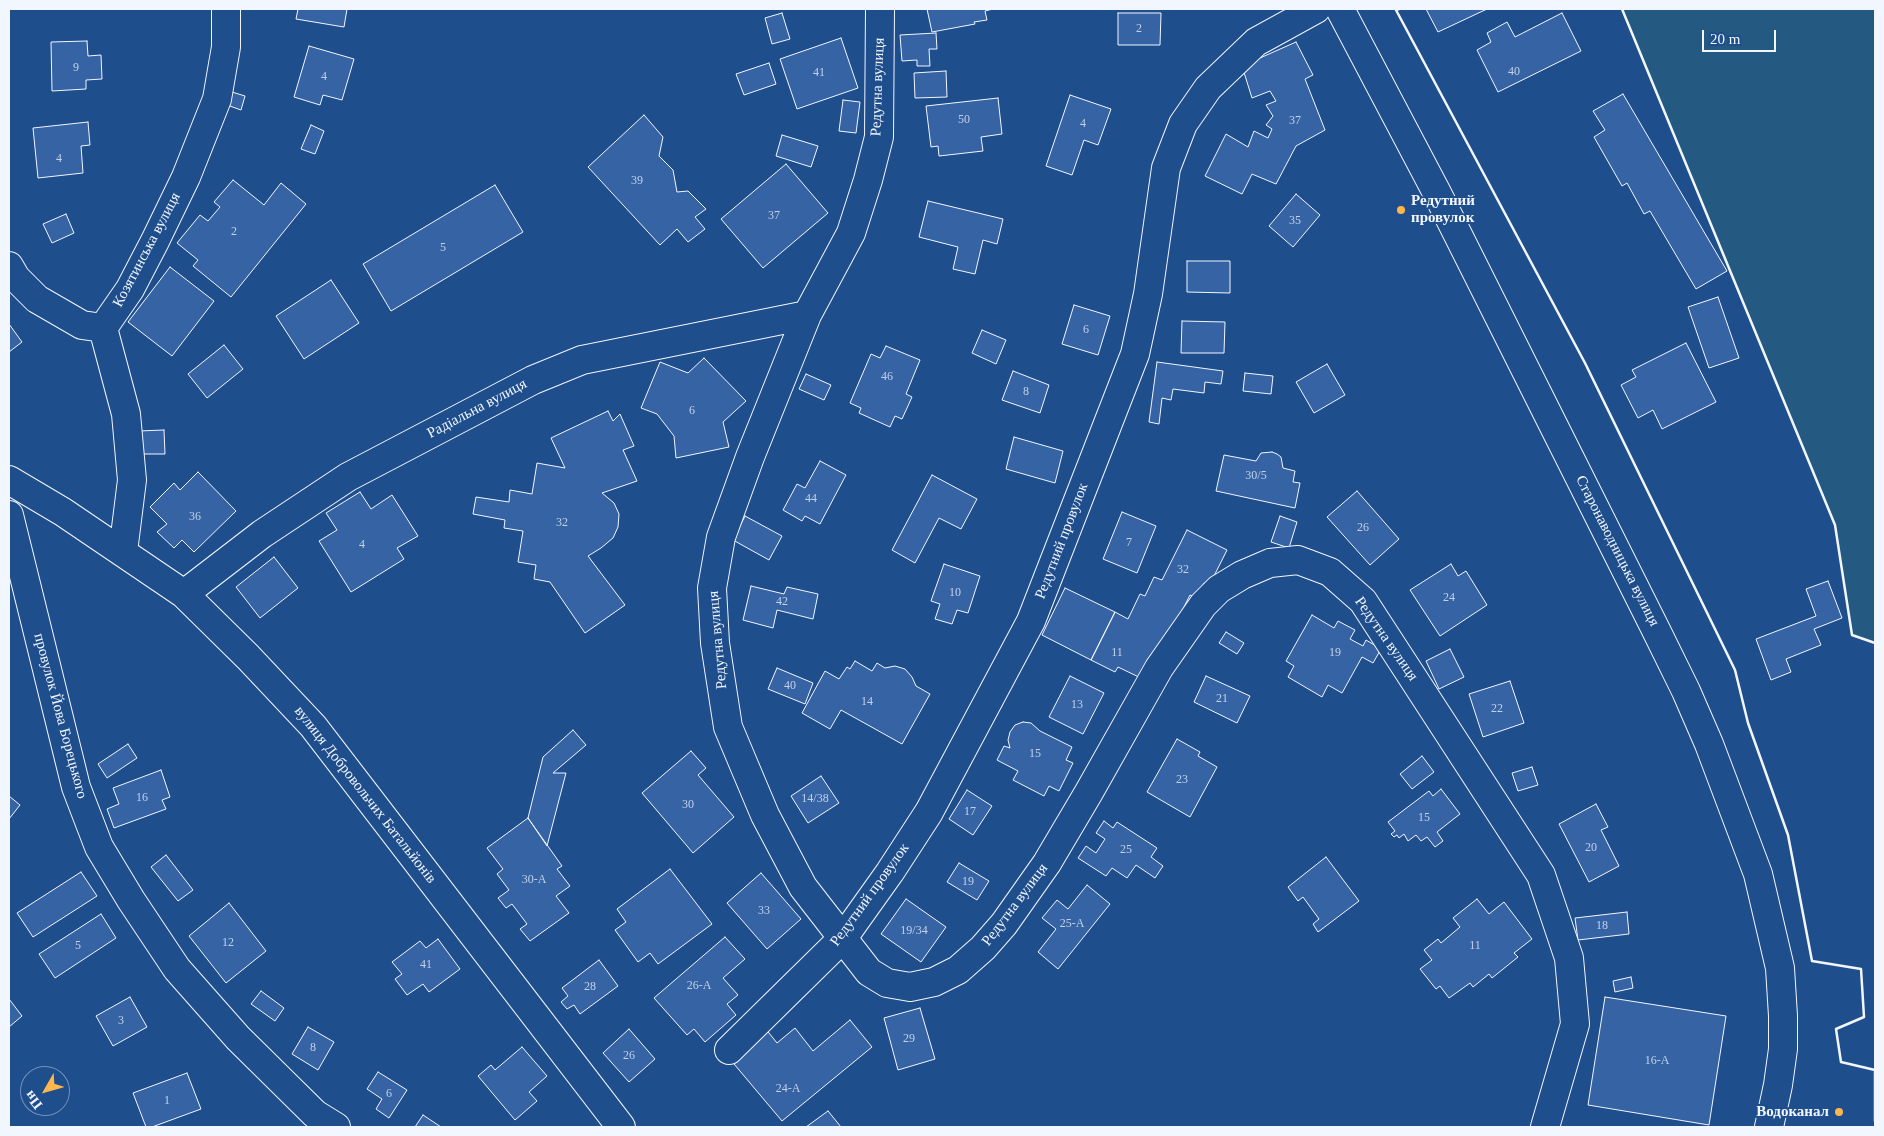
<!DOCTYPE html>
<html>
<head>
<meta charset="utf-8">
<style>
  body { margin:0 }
  #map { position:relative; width:1884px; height:1136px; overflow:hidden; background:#1f4e8c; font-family:Georgia,serif }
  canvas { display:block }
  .frame { position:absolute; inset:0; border:10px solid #f2f6ff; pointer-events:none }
  .north { position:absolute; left:20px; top:1066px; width:50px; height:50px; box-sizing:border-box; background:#1f4e8c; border:1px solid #7391ba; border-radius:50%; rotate:232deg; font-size:14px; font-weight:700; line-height:20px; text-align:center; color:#f2f6ff }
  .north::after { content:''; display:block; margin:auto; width:18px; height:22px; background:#ffb74d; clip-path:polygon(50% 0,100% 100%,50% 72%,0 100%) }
  .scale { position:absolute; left:1702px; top:30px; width:74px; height:22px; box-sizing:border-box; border:2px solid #f2f6ff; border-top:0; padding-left:6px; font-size:15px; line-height:18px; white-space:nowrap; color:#f2f6ff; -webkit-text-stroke:4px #1f4e8c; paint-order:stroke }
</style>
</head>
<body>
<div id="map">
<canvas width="1884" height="1136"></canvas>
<div class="frame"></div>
<div class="north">Пн</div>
<div class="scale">20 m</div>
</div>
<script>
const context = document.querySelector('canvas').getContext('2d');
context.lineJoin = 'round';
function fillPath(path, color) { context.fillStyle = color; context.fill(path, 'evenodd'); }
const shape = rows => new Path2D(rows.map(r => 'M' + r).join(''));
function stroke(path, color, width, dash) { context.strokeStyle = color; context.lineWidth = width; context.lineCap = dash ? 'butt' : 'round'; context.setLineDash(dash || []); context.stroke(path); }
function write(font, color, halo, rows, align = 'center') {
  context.font = font + ' Georgia,serif'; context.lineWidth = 4; context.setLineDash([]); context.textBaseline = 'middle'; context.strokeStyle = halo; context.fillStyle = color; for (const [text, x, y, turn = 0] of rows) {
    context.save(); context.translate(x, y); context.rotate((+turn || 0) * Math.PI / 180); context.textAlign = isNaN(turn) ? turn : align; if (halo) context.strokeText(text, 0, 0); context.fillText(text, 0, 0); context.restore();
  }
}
const green = shape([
  [1622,9,1875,9,1875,643,1852,635,1835,525,1622,9]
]);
fillPath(green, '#245a82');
stroke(green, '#a8bbd7', 1);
const building = shape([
  [298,9,347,9,344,27,296,19,298,9],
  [927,9,993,9,985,11,987,20,974,22,975,24,932,32,927,9],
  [1426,9,1487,9,1438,32,1426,9],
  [782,13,790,39,772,44,765,18,782,13],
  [1118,13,1161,13,1160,45,1118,45,1118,13],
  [1562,13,1581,51,1498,92,1477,50,1491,42,1487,33,1507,22,1515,37,1562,13],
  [936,33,937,49,929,49,930,66,917,66,917,60,902,61,900,35,936,33],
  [841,38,858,88,797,109,780,59,841,38],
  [87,41,88,56,101,55,102,79,86,80,86,89,52,91,51,42,87,41],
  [1296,42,1313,75,1305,79,1325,130,1296,146,1276,184,1252,174,1242,194,1205,176,1226,134,1248,147,1254,131,1268,138,1272,129,1266,125,1273,116,1266,105,1276,101,1270,91,1252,98,1242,66,1296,42],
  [309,46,354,59,342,100,323,95,320,105,294,97,309,46],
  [769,63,776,84,744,95,736,74,769,63],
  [946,71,947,97,915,98,914,73,946,71],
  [232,92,245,96,241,110,227,105,232,92],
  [1623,94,1727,271,1696,289,1650,211,1644,214,1627,183,1622,186,1594,137,1605,130,1593,111,1623,94],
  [1070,95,1111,109,1098,145,1084,140,1072,175,1046,166,1070,95],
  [998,98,1002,134,981,137,983,151,939,156,938,146,931,147,926,106,998,98],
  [843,100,860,102,856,133,839,131,843,100],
  [644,115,663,137,659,156,673,170,677,192,688,191,706,209,695,217,705,229,688,242,677,229,660,245,588,167,644,115],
  [88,122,90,145,81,146,83,173,38,178,33,128,88,122],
  [311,125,324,131,315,154,301,149,311,125],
  [782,135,818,146,811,167,776,156,782,135],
  [786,164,828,213,763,268,721,219,786,164],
  [233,180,264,205,281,183,306,204,231,297,193,266,198,260,177,243,200,215,208,221,220,207,214,202,233,180],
  [495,185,523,232,391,311,363,264,495,185],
  [1296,194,1320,215,1293,247,1269,226,1296,194],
  [928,201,1003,219,997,244,983,240,975,274,953,269,958,247,919,237,928,201],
  [66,214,74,233,52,243,43,224,66,214],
  [1187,261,1230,261,1230,293,1187,292,1187,261],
  [170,267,214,301,172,356,128,322,170,267],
  [331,280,359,323,304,359,276,316,331,280],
  [1718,297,1739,358,1709,368,1688,307,1718,297],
  [1074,305,1110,316,1098,355,1062,344,1074,305],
  [1182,321,1225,322,1224,353,1181,353,1182,321],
  [9,324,22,342,9,352,9,324],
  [982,330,1006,340,996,364,972,353,982,330],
  [1686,343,1716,402,1662,429,1653,410,1638,418,1621,385,1636,377,1632,370,1686,343],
  [224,345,243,369,207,398,188,374,224,345],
  [886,346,920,360,906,394,912,397,902,419,895,416,890,427,859,413,861,408,850,403,871,354,880,358,886,346],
  [704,358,746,401,723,422,729,447,676,458,674,436,657,414,641,408,660,362,688,373,704,358],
  [1157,362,1223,371,1221,384,1205,382,1204,393,1173,389,1171,400,1162,398,1159,424,1149,422,1157,362],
  [1327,364,1345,395,1314,413,1296,382,1327,364],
  [1013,371,1049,385,1040,413,1002,400,1013,371],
  [1245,373,1273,376,1271,394,1243,391,1245,373],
  [806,374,831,385,824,400,799,389,806,374],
  [608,411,613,421,620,414,634,446,623,450,637,481,602,493,614,503,619,514,618,527,613,538,601,548,588,556,625,605,585,633,550,582,534,579,536,565,518,562,523,531,504,528,505,520,473,514,476,497,509,502,510,490,532,494,537,463,565,468,551,438,608,411],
  [164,430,165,454,140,454,139,431,164,430],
  [1014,437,1063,451,1055,483,1006,469,1014,437],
  [1272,452,1277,454,1281,457,1283,468,1295,471,1293,482,1300,483,1295,508,1216,491,1224,455,1256,461,1261,453,1272,452],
  [820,461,846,475,820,524,805,516,802,521,783,510,797,484,805,488,820,461],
  [198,472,236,511,194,552,182,540,174,548,157,532,167,524,150,507,174,483,180,490,198,472],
  [932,475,977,499,961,529,939,518,915,563,892,550,932,475],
  [1357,491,1399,539,1370,565,1327,517,1357,491],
  [360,492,371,509,392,495,418,536,397,548,404,559,351,592,319,541,337,530,326,513,360,492],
  [1122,512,1156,526,1137,573,1103,559,1122,512],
  [745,516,782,536,769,560,733,540,745,516],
  [1280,516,1297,522,1289,548,1271,542,1280,516],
  [1187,530,1227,550,1209,586,1204,583,1197,598,1190,595,1147,681,1118,667,1115,672,1091,660,1115,612,1128,619,1140,594,1145,596,1154,577,1162,580,1187,530],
  [274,557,298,588,260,618,236,587,274,557],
  [944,564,980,576,968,613,957,610,952,624,935,619,940,604,931,601,944,564],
  [1451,564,1458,576,1466,571,1487,605,1440,636,1410,590,1451,564],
  [1828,581,1842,618,1814,629,1821,645,1786,659,1791,672,1771,680,1756,639,1816,616,1806,589,1828,581],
  [751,586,784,594,787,587,818,594,813,619,777,610,773,628,743,620,751,586],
  [1065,588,1115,612,1091,660,1042,635,1065,588],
  [1312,615,1334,628,1338,621,1355,630,1350,639,1363,646,1366,640,1381,649,1373,663,1362,657,1342,693,1328,685,1322,697,1288,677,1294,666,1286,661,1312,615],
  [1226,632,1244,643,1237,654,1219,643,1226,632],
  [1450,649,1464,677,1439,689,1426,661,1450,649],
  [855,661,872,671,877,663,885,668,895,666,905,669,912,677,916,686,930,694,902,744,841,710,830,729,802,713,825,671,839,679,847,667,850,669,855,661],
  [777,668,813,683,805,704,768,689,777,668],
  [1070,676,1104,693,1083,734,1049,717,1070,676],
  [1206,676,1250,696,1237,723,1194,702,1206,676],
  [1510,681,1524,723,1483,737,1469,694,1510,681],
  [1023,722,1031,723,1040,731,1072,747,1066,760,1073,763,1059,791,1049,786,1044,796,1013,780,1018,771,997,760,1004,746,1010,748,1008,740,1010,732,1015,725,1023,722],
  [573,730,586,745,553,773,566,773,547,846,528,818,543,757,573,730],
  [1177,739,1200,752,1198,756,1217,767,1190,817,1147,792,1177,739],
  [128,744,137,758,107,778,98,764,128,744],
  [691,751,706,768,698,775,734,817,693,853,642,793,691,751],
  [1422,756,1434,772,1412,789,1400,774,1422,756],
  [1532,767,1538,785,1518,791,1512,773,1532,767],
  [161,770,170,797,162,800,166,809,114,828,107,809,119,804,113,788,161,770],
  [821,776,839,803,808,823,791,796,821,776],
  [1441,789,1460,814,1437,832,1443,841,1435,847,1427,837,1421,841,1416,835,1408,841,1404,834,1399,838,1397,835,1394,837,1391,834,1395,831,1388,822,1429,791,1433,796,1441,789],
  [967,790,992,806,973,835,949,819,967,790],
  [9,796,20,805,9,819,9,796],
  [1596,804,1608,827,1601,830,1619,866,1589,882,1559,824,1596,804],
  [528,818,562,866,557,869,570,886,556,896,569,913,530,941,520,929,527,924,512,904,506,908,498,898,509,890,497,874,503,869,487,848,528,818],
  [1104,821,1113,828,1117,822,1157,848,1151,857,1163,866,1155,878,1136,865,1127,878,1112,868,1106,876,1078,858,1086,846,1096,853,1105,839,1096,833,1104,821],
  [166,855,193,890,178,901,151,867,166,855],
  [1326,857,1359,901,1318,932,1313,924,1319,919,1303,897,1298,901,1288,887,1326,857],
  [959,863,989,881,977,900,947,882,959,863],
  [670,869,712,924,658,964,650,953,638,962,615,930,626,922,617,909,670,869],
  [81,872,97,896,33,937,17,913,81,872],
  [761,873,801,919,767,949,727,903,761,873],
  [1087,885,1110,904,1058,969,1038,952,1056,929,1042,918,1057,900,1068,909,1087,885],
  [906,899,946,927,921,962,881,934,906,899],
  [1477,899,1489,914,1504,902,1532,939,1514,953,1518,957,1492,978,1489,974,1473,987,1470,983,1449,998,1440,986,1436,989,1420,969,1432,960,1424,950,1438,939,1441,943,1460,927,1453,918,1477,899],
  [229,903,266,951,226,983,189,936,229,903],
  [1627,912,1629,934,1578,940,1575,918,1627,912],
  [101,914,116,938,55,978,39,954,101,914],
  [725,937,745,959,723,978,738,995,727,1004,736,1015,705,1042,694,1029,687,1035,654,998,725,937],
  [438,939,460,969,429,992,423,984,407,995,395,979,402,974,392,962,420,941,426,948,438,939],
  [599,960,618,986,580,1014,574,1005,567,1009,561,1002,568,996,562,988,599,960],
  [1631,977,1633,988,1615,992,1613,981,1631,977],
  [261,991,284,1008,275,1021,251,1004,261,991],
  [130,997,147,1027,113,1046,96,1016,130,997],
  [1605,997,1726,1016,1709,1125,1588,1105,1605,997],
  [9,999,22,1016,9,1027,9,999],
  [920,1008,935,1059,898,1070,884,1018,920,1008],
  [850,1020,872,1047,782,1121,729,1058,765,1028,777,1043,795,1028,813,1051,850,1020],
  [308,1027,334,1042,318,1070,292,1054,308,1027],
  [629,1029,655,1059,629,1082,603,1053,629,1029],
  [522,1047,547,1076,529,1092,537,1101,515,1120,478,1076,491,1065,495,1070,522,1047],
  [378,1072,407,1090,389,1118,376,1109,382,1099,367,1089,378,1072],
  [187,1073,201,1109,152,1127,146,1127,133,1093,187,1073],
  [828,1111,841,1127,806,1127,828,1111],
  [423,1115,441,1127,415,1127,423,1115]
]);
fillPath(building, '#3563a3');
stroke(building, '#f2f6ff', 1);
const minor = shape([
  [880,9,879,137,868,180,851,233,807,315,750,457,721,537,712,588,715,643,728,727,765,815,803,887,869,972,887,983,910,987,934,982,958,970,983,948,1004,924,1047,863,1089,792,1159,668,1203,605,1219,589,1242,575,1270,563,1298,560,1330,572,1363,601,1541,875,1569,958,1575,1024,1545,1127],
  [9,266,16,278,37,299,82,325,103,328],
  [9,480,63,512,184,594,248,657,313,726,621,1127],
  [9,515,76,787,99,847,131,900,177,969,238,1038,315,1114,336,1127],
  [123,552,132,480,126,414,103,328,130,289,155,241,186,177,217,99,226,47,226,9],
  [184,594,262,534,348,477,533,380,582,360,807,315],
  [729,1050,843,938,890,872,929,812,1031,621,1135,354,1148,294,1166,168,1183,124,1208,88,1256,42,1316,9]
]);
const major = shape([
  [1340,9,1437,193,1655,628,1686,691,1709,744,1758,874,1780,968,1783,1016,1783,1049,1778,1085,1769,1127]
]);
stroke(minor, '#f2f6ff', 30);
stroke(major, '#f2f6ff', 30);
stroke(minor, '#1f4e8c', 28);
stroke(major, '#1f4e8c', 28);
stroke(shape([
  [1396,9,1396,10]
]), '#f2f6ff', 1, [6, 2.5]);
stroke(shape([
  [1399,9,1396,10,1585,363,1735,670,1748,723,1788,835,1812,961,1861,969,1864,1017,1836,1029,1841,1062,1875,1070,1875,1121],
  [1622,9,1835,525,1852,635,1875,643]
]), '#f2f6ff', 2.5);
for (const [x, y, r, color] of [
  [1401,210,5,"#ffb74d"],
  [1839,1112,5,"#ffb74d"]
]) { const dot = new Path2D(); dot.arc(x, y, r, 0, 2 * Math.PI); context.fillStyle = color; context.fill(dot); stroke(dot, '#1f4e8c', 2); }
write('12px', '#c3d1e8', null, [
  ["2",1139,29],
  ["9",76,68],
  ["40",1514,72],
  ["41",819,73],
  ["4",324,77],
  ["50",964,120],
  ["37",1295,121],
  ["4",1083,124],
  ["4",59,159],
  ["39",637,181],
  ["37",774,216],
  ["35",1295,221],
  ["2",234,232],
  ["5",443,248],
  ["6",1086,330],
  ["46",887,377],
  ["8",1026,392],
  ["6",692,411],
  ["30/5",1256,476],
  ["44",811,499],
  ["36",195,517],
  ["32",562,523],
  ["26",1363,528],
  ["7",1129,543],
  ["4",362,545],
  ["32",1183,570],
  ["10",955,593],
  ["24",1449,598],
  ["42",782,602],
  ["11",1117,653],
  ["19",1335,653],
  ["40",790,686],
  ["21",1222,699],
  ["14",867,702],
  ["13",1077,705],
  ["22",1497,709],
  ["15",1035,754],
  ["23",1182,780],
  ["16",142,798],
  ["14/38",815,799],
  ["30",688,805],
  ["17",970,812],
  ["15",1424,818],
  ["20",1591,848],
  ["25",1126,850],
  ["30-А",534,880],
  ["19",968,882],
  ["33",764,911],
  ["25-А",1072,924],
  ["18",1602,926],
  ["19/34",914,931],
  ["12",228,943],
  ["5",78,946],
  ["11",1475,946],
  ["41",426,965],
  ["26-А",699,986],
  ["28",590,987],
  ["3",121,1021],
  ["29",909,1039],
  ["8",313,1048],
  ["26",629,1056],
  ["16-А",1657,1061],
  ["24-А",788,1089],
  ["6",389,1094],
  ["1",167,1101]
]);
write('15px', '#f2f6ff', '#1f4e8c', [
  ["Редутна вулиця",878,87,-88],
  ["Козятинська вулиця",147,250,-62],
  ["Радіальна вулиця",477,409,-28],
  ["Редутний провулок",1062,541,-69],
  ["Старонаводницька вулиця",1617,551,63],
  ["Редутна вулиця",1386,639,55],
  ["Редутна вулиця",718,640,-95],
  ["провулок Йова Борецького",60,716,75],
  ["вулиця Добровольчих Батальйонів",365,795,52],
  ["Редутний провулок",870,895,-54],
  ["Редутна вулиця",1015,905,-53]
]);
write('bold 15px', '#f2f6ff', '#1f4e8c', [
  ["Редутний",1411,201],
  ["провулок",1411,218],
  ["Водоканал",1829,1112,"right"]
], 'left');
</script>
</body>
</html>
